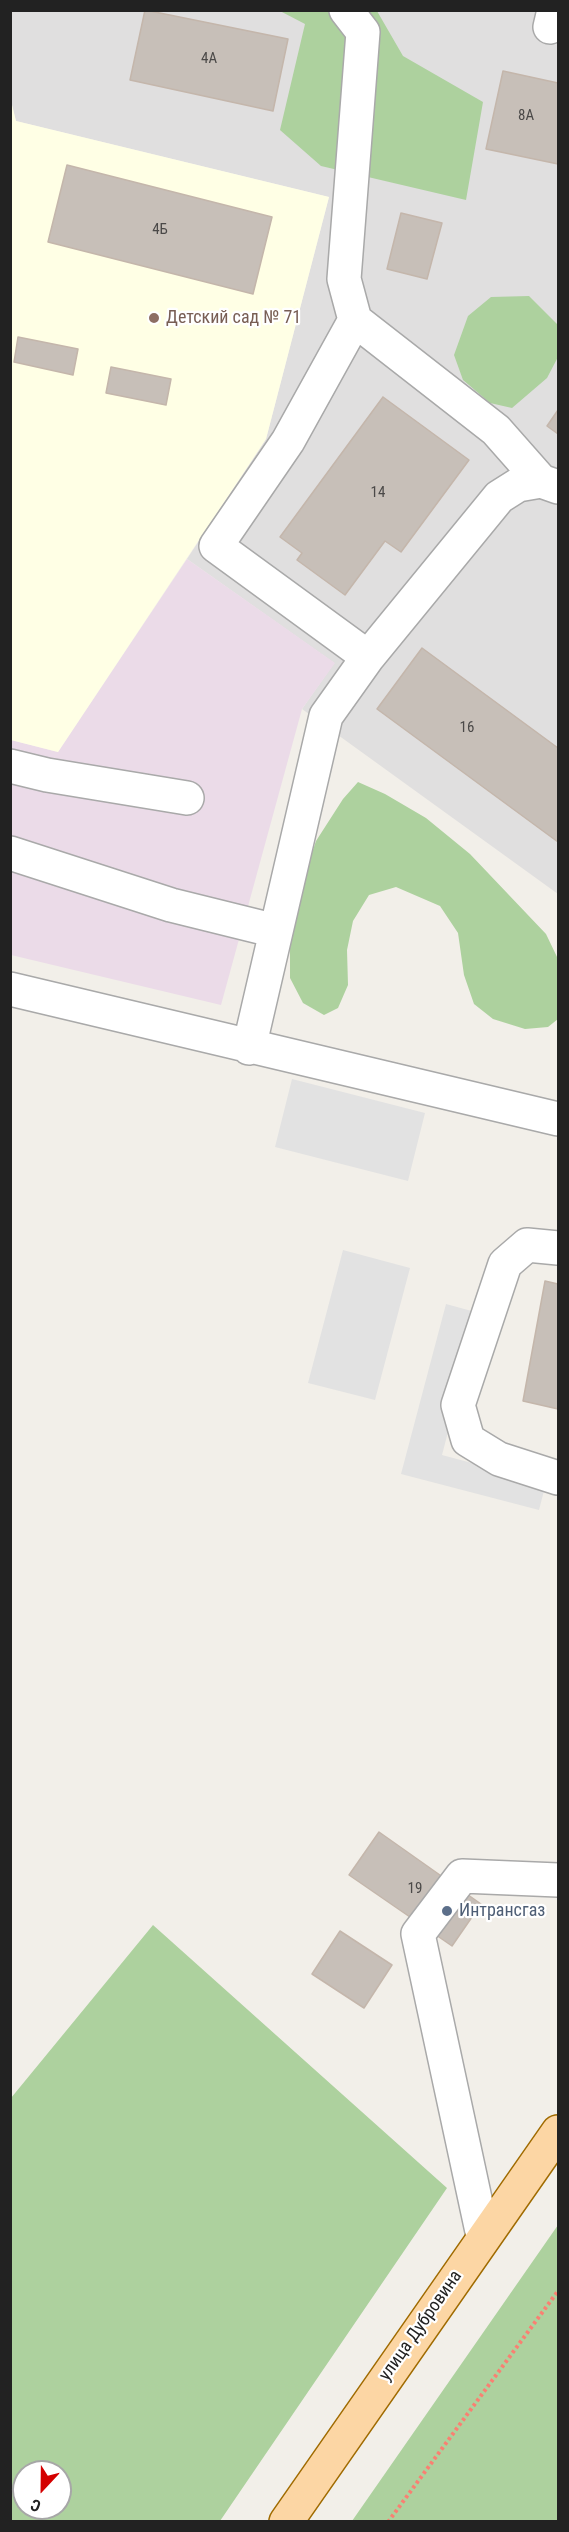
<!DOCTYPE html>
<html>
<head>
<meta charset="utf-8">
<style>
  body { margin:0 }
  #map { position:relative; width:569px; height:2532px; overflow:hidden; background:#f2efe9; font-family:"Roboto Condensed",sans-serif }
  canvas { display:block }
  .frame { position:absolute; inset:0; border:12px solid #222; pointer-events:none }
  .north { position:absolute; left:12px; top:2460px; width:60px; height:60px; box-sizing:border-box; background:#fff; border:2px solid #a7a7a7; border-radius:50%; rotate:202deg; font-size:16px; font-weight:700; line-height:24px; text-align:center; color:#222 }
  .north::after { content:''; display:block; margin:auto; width:21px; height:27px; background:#d40000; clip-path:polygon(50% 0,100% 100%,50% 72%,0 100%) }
</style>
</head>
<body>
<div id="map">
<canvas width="569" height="2532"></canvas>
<div class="frame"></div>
<div class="north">С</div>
</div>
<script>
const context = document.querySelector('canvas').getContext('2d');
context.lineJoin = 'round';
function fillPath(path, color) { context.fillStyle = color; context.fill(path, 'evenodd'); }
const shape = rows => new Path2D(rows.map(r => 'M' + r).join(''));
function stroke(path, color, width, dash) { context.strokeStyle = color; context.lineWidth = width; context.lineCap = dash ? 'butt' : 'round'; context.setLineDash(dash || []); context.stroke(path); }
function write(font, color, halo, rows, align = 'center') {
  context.font = font + ' "Roboto Condensed",sans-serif'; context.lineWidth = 4.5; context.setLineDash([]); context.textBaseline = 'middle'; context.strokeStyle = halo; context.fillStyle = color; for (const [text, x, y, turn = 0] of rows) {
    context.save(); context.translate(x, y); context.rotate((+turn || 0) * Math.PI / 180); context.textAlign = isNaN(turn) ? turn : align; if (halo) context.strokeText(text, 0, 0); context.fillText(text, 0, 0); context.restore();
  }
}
fillPath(shape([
  [10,11,558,11,558,894,302,709,334,663,187,559,266,439,329,197,16,121,10,97]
]), '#e0dfdf');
fillPath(shape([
  [187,559,335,663,302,709,221,1005,11,955,11,740,58,752]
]), '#ebdbe8');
fillPath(shape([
  [10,97,16,121,329,197,266,439,58,752,11,740]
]), '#ffffe5');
fillPath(shape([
  [280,11,377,11,403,56,483,102,466,200,321,166,280,130,305,24],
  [529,296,557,324,558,357,547,378,512,408,490,403,463,380,454,355,468,316,491,297],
  [358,782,385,794,426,818,470,854,546,934,558,959,558,1019,548,1027,525,1029,493,1019,474,1004,464,975,458,933,440,906,396,887,369,895,353,921,347,950,348,985,338,1008,324,1015,303,1003,290,978,290,942,297,897,316,841,343,799],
  [153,1925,447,2188,220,2521,11,2521,11,2098],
  [24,2472,60,2472,60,2508,24,2508],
  [558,2225,558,2521,352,2521]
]), '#add19e');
fillPath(shape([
  [292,1079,425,1113,408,1181,275,1147],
  [343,1250,410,1268,375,1400,308,1383],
  [446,1304,479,1313,442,1455,546,1483,539,1510,401,1474]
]), '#e2e2e2');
const building = shape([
  [145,10,288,39,273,111,130,80,145,10],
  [503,71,558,83,558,164,486,149,503,71],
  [67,165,272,217,253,294,48,242,67,165],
  [401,213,442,223,427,279,387,269,401,213],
  [18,337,78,349,73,375,14,362,18,337],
  [111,367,171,379,166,405,106,393,111,367],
  [383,397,469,460,401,552,385,541,345,595,297,560,302,553,280,537,383,397],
  [558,410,558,434,547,426,558,410],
  [422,648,558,748,558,842,377,709,422,648],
  [545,1281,558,1284,558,1409,523,1401,545,1281],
  [379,1832,481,1904,452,1946,349,1875,379,1832],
  [340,1931,392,1965,364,2008,312,1974,340,1931]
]);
fillPath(building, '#c7bfb8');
stroke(building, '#c4b6ab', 1.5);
const minor = shape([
  [346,10,363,32,344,279,355,320,496,430,541,481],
  [550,27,554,10],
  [355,320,288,441,216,546,368,657],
  [10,766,47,775,187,798],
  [10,853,171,905,276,931],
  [10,989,558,1119],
  [249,1048,326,716,368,657,499,497,518,485,541,481,558,487],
  [558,1248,527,1245,505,1264,458,1405,468,1440,499,1459,558,1478],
  [483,2236,418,1934,462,1876,558,1880]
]);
const major = shape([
  [286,2522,558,2132]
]);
stroke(minor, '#a9a9a9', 36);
stroke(major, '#a06b00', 36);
stroke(shape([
  [388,2522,558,2291]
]), '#fa8072', 4, [3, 3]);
stroke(minor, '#fff', 33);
stroke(major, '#fcd6a4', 33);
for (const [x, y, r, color] of [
  [154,318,6,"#8d6e63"],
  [447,1911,6,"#5c6f8a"]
]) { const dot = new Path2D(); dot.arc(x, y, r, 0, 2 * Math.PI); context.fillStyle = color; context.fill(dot); stroke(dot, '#fff', 2); }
write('15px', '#4b4948', null, [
  ["4А",209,59],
  ["8А",526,116],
  ["4Б",160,230],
  ["14",378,493],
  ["16",467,728],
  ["19",415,1889]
]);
write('18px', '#785e54', '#fff', [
  ["Детский сад № 71",166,318]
], 'left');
write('18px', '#4e5e75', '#fff', [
  ["Интрансгаз",459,1911]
], 'left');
write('18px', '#222', '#fff', [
  ["улица Дубровина",421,2326,-55]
]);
</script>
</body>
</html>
